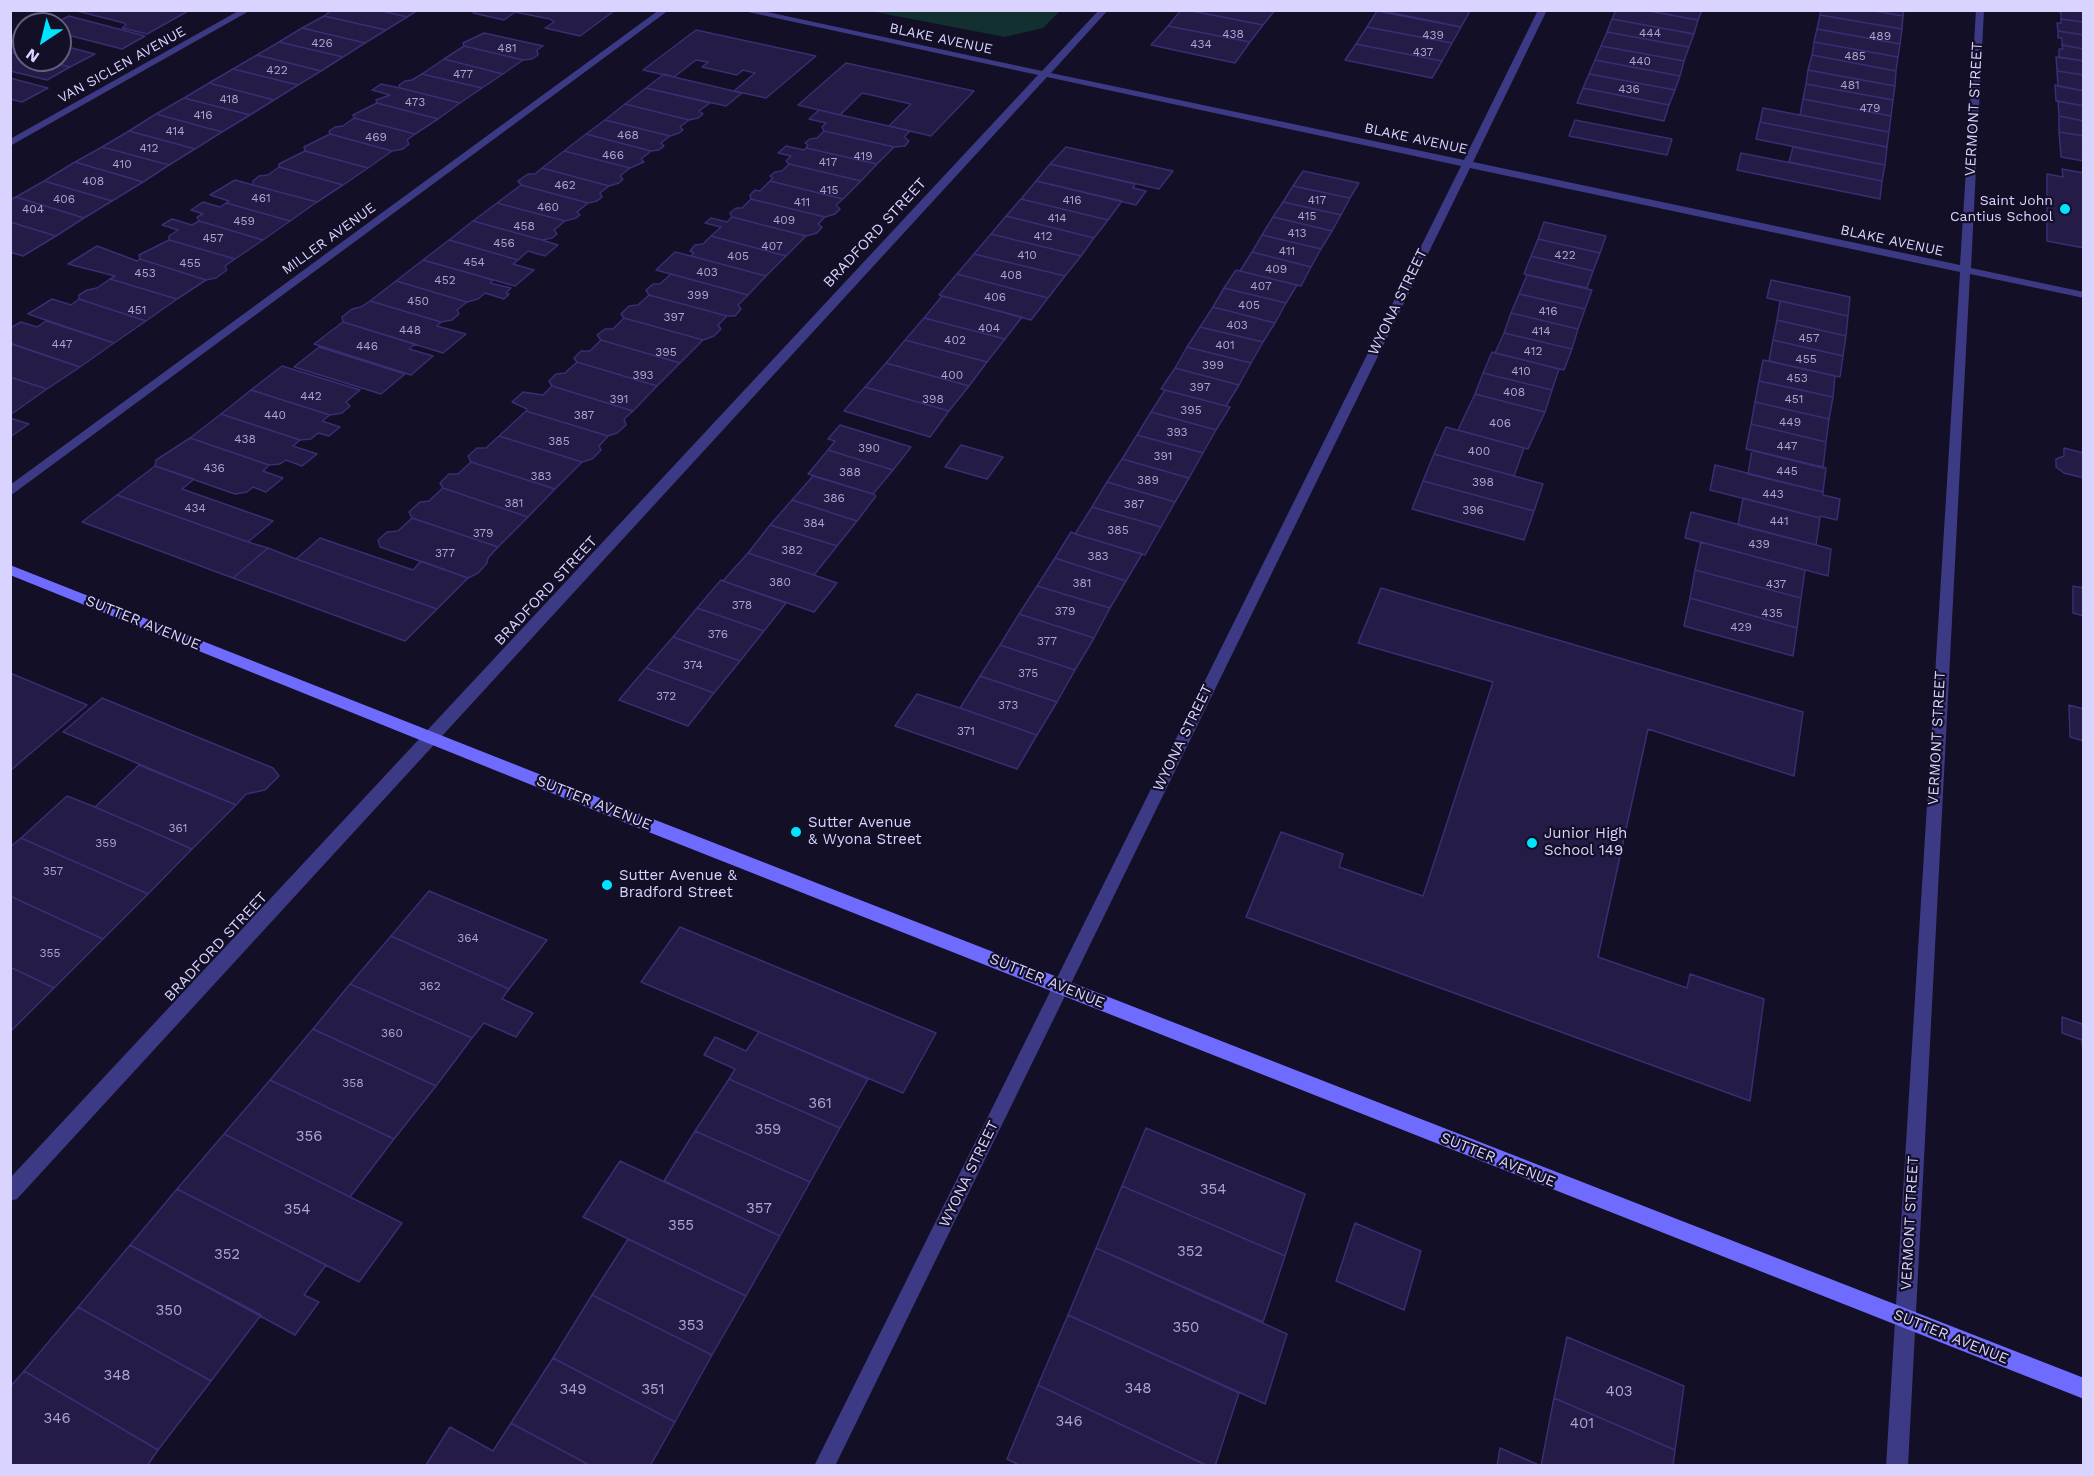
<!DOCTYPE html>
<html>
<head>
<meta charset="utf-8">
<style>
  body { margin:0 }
  #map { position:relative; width:2094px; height:1476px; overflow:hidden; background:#130f26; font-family:"Work Sans",sans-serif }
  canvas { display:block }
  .frame { position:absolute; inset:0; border:12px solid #d9d4ff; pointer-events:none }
  .north { position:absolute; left:12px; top:12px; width:60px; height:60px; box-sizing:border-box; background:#130f26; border:2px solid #625e7d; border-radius:50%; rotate:215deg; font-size:16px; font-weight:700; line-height:24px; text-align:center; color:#d9d4ff }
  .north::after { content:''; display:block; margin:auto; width:21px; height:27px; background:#00e5ff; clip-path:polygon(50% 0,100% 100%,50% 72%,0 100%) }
</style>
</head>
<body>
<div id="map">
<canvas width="2094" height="1476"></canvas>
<div class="frame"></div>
<div class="north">N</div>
</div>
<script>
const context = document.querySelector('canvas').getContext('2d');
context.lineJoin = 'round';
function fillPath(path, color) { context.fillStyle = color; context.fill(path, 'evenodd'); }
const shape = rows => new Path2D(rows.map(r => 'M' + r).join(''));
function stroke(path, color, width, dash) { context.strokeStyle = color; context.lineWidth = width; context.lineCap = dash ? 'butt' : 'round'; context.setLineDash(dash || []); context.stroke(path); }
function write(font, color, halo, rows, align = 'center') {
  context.font = font + ' "Work Sans",sans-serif'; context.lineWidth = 4.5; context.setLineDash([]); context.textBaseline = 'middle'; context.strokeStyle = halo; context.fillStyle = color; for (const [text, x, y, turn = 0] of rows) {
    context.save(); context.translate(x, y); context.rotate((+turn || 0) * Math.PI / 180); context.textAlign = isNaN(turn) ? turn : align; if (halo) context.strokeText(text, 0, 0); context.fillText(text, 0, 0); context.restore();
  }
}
fillPath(shape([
  [870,11,1060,11,1043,28,1005,37]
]), '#12302f');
const building = shape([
  [73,10,190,10,147,34,122,28,126,25,124,23,73,10],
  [332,10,378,10,407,17,386,30,324,16,332,10],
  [378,10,418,10,407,17,378,10],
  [476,10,611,10,614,11,580,36,545,28,554,22,550,19,515,12,504,20,473,13,476,10],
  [1181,10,1187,10,1263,25,1250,42,1168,26,1181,10],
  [1187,10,1275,10,1263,25,1187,10],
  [1378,10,1470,10,1470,11,1461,27,1378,10],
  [1616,10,1643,10,1698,20,1694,34,1612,19,1616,10],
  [1643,10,1702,10,1698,20,1643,10],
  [1821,10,1869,10,1903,16,1902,29,1820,15,1821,10],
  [1869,10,1904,10,1903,16,1869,10],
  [2057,10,2084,10,2084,22,2061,19,2061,13,2057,10],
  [1377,11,1461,27,1452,43,1367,27,1377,11],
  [1820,15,1902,29,1900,44,1817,29,1820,15],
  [69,16,145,36,122,49,60,33,60,24,54,24,69,16],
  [324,16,386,30,365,43,302,28,324,16],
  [1612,19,1694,34,1689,47,1607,32,1612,19],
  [2061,19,2084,22,2084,35,2058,31,2057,23,2061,23,2061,19],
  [1168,26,1250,42,1235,63,1151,45,1168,26],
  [1367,27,1452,43,1442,61,1356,44,1367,27],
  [302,28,365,43,343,57,279,42,302,28],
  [1817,29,1900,44,1898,57,1814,42,1817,29],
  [696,30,816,56,766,98,734,91,755,73,743,70,737,75,702,67,708,62,696,60,674,77,643,70,696,30],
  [2058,31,2084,35,2084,49,2062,45,2062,38,2058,38,2058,31],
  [1607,32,1689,47,1684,61,1601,46,1607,32],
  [484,33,543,46,537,50,538,55,532,59,523,60,464,46,463,43,484,33],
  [10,35,24,39,24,55,10,52,10,35],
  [279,42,343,57,321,71,257,55,279,42],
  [1814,42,1898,57,1896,71,1812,55,1814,42],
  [1356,44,1442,61,1432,78,1345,60,1356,44],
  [60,45,95,54,70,67,42,60,60,60,60,45],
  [2062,45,2084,49,2084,61,2059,57,2059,49,2063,49,2062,45],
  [464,46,523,60,503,74,444,59,464,46],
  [1601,46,1684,61,1680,76,1595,60,1601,46],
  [10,52,24,55,24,60,42,60,70,67,47,80,10,71,10,52],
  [257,55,321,71,298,85,233,69,257,55],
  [1812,55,1896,71,1895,86,1808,70,1812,55],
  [2056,57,2084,61,2084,75,2057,71,2056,57],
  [444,59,503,74,482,88,422,74,444,59],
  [1595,60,1680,76,1675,90,1589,74,1595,60],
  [846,63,974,91,931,136,889,126,911,104,862,93,840,115,798,105,846,63],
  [233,69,298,85,274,100,209,83,233,69],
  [1808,70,1895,86,1893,100,1806,84,1808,70],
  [2057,71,2084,75,2084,91,2058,86,2057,71],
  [422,74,482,88,460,103,400,88,399,85,405,81,412,80,422,74],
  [664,74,674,77,742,93,726,106,646,88,664,74],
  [1589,74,1675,90,1669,105,1583,88,1589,74],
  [10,78,48,88,22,102,10,99,10,78],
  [209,83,274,100,250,115,184,98,209,83],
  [381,84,400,88,460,103,438,119,377,103,376,100,390,95,372,90,381,84],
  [1806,84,1893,100,1891,116,1803,99,1806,84],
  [2055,85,2084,91,2084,106,2056,101,2055,85],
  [646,88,710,103,699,111,703,114,698,118,689,120,625,104,646,88],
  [1583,88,1669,105,1664,121,1577,103,1583,88],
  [184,98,250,115,222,132,156,114,184,98],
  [1803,99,1891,116,1889,132,1800,115,1803,99],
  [2058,101,2084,106,2084,121,2059,116,2058,101],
  [377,103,438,119,415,134,354,118,353,115,377,103],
  [625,104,689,120,680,127,683,130,679,133,670,136,605,120,625,104],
  [1763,108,1889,132,1887,147,1760,122,1763,108],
  [819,110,910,131,904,137,909,141,905,146,894,147,824,131,822,127,826,123,809,119,819,110],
  [156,114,222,132,195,149,129,131,156,114],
  [2059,116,2084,121,2084,136,2059,132,2059,116],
  [354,118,415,134,407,140,409,144,403,149,392,151,330,134,329,131,335,127,343,126,354,118],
  [605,120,670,136,661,143,664,146,659,150,651,151,586,134,605,120],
  [1575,120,1672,139,1667,155,1569,136,1575,120],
  [1760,122,1887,147,1885,165,1756,139,1760,122],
  [129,131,195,149,169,165,102,147,129,131],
  [824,131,894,147,877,164,806,148,808,145,805,143,810,139,817,138,824,131],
  [2059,132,2084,136,2084,161,2061,157,2059,132],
  [330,134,392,151,368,168,305,151,304,147,330,134],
  [586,134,651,151,641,159,644,162,630,168,564,151,586,134],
  [786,146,804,150,806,148,877,164,861,181,789,164,786,161,791,156,778,153,786,146],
  [102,147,169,165,143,182,75,162,102,147],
  [1066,147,1173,171,1159,189,1050,164,1066,147],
  [1793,147,1885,165,1882,181,1789,162,1793,147],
  [305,151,368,168,343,185,279,167,279,164,305,151],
  [564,151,630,168,620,176,623,179,619,183,609,186,542,168,564,151],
  [1741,153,1882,181,1880,199,1737,170,1741,153],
  [75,162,143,182,112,201,44,181,75,162],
  [789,164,861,181,843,199,770,181,773,178,770,176,775,172,782,171,789,164],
  [1050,164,1135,184,1133,188,1146,191,1136,205,1036,181,1050,164],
  [279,167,343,185,317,202,253,185,253,181,259,176,268,175,279,167],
  [542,168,609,186,600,193,602,197,597,201,588,203,521,185,518,181,528,174,535,174,542,168],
  [2062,169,2084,173,2084,248,2047,241,2047,174,2063,177,2062,169],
  [1303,171,1359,183,1350,198,1293,186,1303,171],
  [235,180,253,185,317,202,290,221,226,203,229,201,210,195,235,180],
  [44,181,112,201,84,218,16,197,44,181],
  [770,181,843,199,836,205,840,209,835,214,825,217,751,199,750,195,755,190,760,191,770,181],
  [1036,181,1122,201,1108,220,1021,199,1036,181],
  [521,185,588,203,577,212,580,215,576,218,565,221,497,203,521,185],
  [1293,186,1350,198,1341,215,1283,202,1293,186],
  [16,197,84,218,56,236,10,222,10,200,16,197],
  [751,199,825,217,818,224,822,227,817,233,806,236,732,217,730,213,736,208,742,208,751,199],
  [1021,199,1108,220,1094,238,1006,216,1021,199],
  [203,202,220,207,226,203,290,221,263,240,199,221,197,217,203,214,191,210,203,202],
  [1283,202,1341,215,1332,231,1273,217,1283,202],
  [497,203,565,221,554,230,557,234,552,238,542,240,473,221,497,203],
  [1006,216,1094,238,1081,256,991,234,1006,216],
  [732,217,806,236,786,256,711,236,721,227,705,223,711,218,727,222,732,217],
  [1273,217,1332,231,1321,249,1262,235,1273,217],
  [172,219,192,225,199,221,263,240,235,259,169,240,169,236,178,230,162,225,172,219],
  [473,221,542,240,558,245,545,256,528,251,518,260,449,240,473,221],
  [10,222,56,236,23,256,10,252,10,222],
  [1544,222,1606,236,1600,253,1538,239,1544,222],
  [991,234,1081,256,1065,276,974,254,991,234],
  [1262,235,1321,249,1311,267,1252,252,1262,235],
  [711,236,786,256,766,276,691,256,694,253,690,251,695,245,703,244,711,236],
  [1538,239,1600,253,1593,271,1531,256,1538,239],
  [169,240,235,259,225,266,227,270,216,278,206,280,140,259,139,255,169,240],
  [449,240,518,260,513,264,534,270,515,286,423,260,449,240],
  [97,246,137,261,140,259,206,280,177,299,110,279,115,276,68,264,97,246],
  [675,252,691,256,766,276,748,295,656,270,675,252],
  [1252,252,1311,267,1301,286,1240,271,1252,252],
  [974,254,1065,276,1048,298,957,274,974,254],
  [1531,256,1593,271,1587,288,1524,274,1531,256],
  [423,260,493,280,490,283,511,288,506,293,509,294,504,299,485,293,478,299,467,302,396,281,423,260],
  [1236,270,1240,271,1297,285,1286,303,1224,288,1236,270],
  [671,274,748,295,738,305,741,309,735,316,727,316,649,295,646,290,653,284,660,284,671,274],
  [957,274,1048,298,1031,320,939,295,957,274],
  [1527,275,1592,290,1585,309,1519,294,1527,275],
  [110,279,177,299,146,321,79,299,79,295,87,290,97,288,110,279],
  [1771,280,1850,297,1848,316,1767,298,1771,280],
  [396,281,467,302,457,310,459,314,452,320,441,322,370,301,396,281],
  [1224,288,1286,303,1275,323,1213,307,1224,288],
  [1519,294,1585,309,1578,329,1511,313,1519,294],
  [649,295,727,316,718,325,721,329,714,336,703,340,624,318,621,314,629,306,638,305,649,295],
  [942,296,1022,317,1005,339,924,318,942,296],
  [52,299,71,305,79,299,146,321,114,343,28,314,52,299],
  [370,301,441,322,437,326,466,334,443,353,343,322,342,317,352,309,361,307,370,301],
  [1780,301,1848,316,1846,336,1777,320,1780,301],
  [1213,307,1275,323,1263,342,1200,327,1213,307],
  [1511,313,1578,329,1572,349,1504,333,1511,313],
  [624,318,703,340,680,363,601,340,597,335,605,329,613,329,624,318],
  [924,318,1005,339,987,362,905,340,924,318],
  [1777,320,1846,336,1843,356,1773,340,1777,320],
  [46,321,114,343,80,367,10,343,10,328,21,322,37,327,46,321],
  [343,322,415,344,409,349,433,356,411,375,314,344,343,322],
  [1200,327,1263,342,1251,363,1187,347,1200,327],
  [1504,333,1572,349,1564,370,1495,353,1504,333],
  [601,340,680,363,657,386,577,362,574,358,581,351,590,351,601,340],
  [905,340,987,362,969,386,886,363,905,340],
  [1773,340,1843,356,1840,377,1769,361,1773,340],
  [10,344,11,344,80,367,47,389,10,377,10,344],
  [319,347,405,374,381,394,294,367,319,347],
  [1187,347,1251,363,1239,385,1175,368,1187,347],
  [1492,352,1559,369,1552,390,1483,373,1492,352],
  [1763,360,1835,376,1833,397,1759,381,1763,360],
  [577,362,657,386,633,411,552,386,549,381,556,374,565,373,577,362],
  [886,363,969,386,949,411,865,387,886,363],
  [282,366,360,390,346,402,350,406,342,413,330,415,251,390,282,366],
  [1175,368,1239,385,1226,406,1161,389,1175,368],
  [1483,373,1552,390,1545,412,1475,394,1483,373],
  [10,377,47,389,13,413,10,412,10,377],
  [1759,381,1833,397,1829,419,1755,402,1759,381],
  [552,386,633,411,624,419,626,425,617,433,608,436,526,411,527,409,512,402,523,392,543,395,552,386],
  [865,387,949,411,930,437,844,411,865,387],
  [251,390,330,415,322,421,340,427,329,436,318,433,311,439,300,440,221,414,251,390],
  [1165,390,1226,406,1230,407,1216,430,1151,412,1165,390],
  [1475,394,1545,412,1528,449,1458,430,1475,394],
  [1755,402,1829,419,1826,442,1751,424,1755,402],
  [526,411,608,436,599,446,601,450,592,459,582,462,499,436,526,411],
  [1151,412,1216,430,1203,453,1137,435,1151,412],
  [221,414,300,440,293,446,317,454,302,466,286,460,280,464,269,465,190,438,221,414],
  [10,418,29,424,10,437,10,418],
  [1751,424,1826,442,1823,468,1746,449,1751,424],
  [840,425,911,447,893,470,828,450,835,441,828,439,840,425],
  [1446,427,1524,448,1514,476,1434,454,1446,427],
  [1137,435,1203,453,1189,478,1122,459,1137,435],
  [499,436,582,462,555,489,471,462,468,456,477,448,486,448,499,436],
  [190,438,269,465,263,471,283,478,266,492,253,487,247,492,235,494,155,466,156,460,190,438],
  [961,445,1003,457,987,479,945,467,961,445],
  [2064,448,2084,453,2084,478,2064,473,2056,467,2056,459,2064,456,2064,448],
  [828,450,893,470,873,494,808,474,828,450],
  [1752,450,1826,468,1823,492,1748,474,1752,450],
  [1434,454,1543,484,1534,511,1423,481,1434,454],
  [1122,459,1189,478,1175,502,1107,482,1122,459],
  [471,462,555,489,528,517,443,488,440,483,449,474,458,474,471,462],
  [1715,465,1823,492,1823,495,1840,499,1837,520,1820,516,1820,518,1710,490,1715,465],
  [155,466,194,479,182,489,273,521,248,542,117,495,155,466],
  [813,476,873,494,876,496,857,521,792,500,813,476],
  [1423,481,1534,511,1524,540,1412,509,1423,481],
  [1107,482,1175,502,1161,527,1092,507,1107,482],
  [443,488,528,517,498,547,412,518,409,512,420,502,429,501,443,488],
  [117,495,248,542,268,548,233,578,82,522,117,495],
  [1743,498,1820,518,1816,545,1738,525,1743,498],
  [792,500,857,521,837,546,770,525,792,500],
  [1092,507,1161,527,1145,555,1075,534,1092,507],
  [1691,512,1831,549,1828,576,1685,538,1691,512],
  [412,518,498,547,488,558,487,563,478,573,468,578,380,547,378,540,387,532,398,531,412,518],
  [770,525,837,546,814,575,748,553,770,525],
  [1071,532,1075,534,1142,554,1126,581,1055,558,1071,532],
  [320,538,413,570,421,561,468,578,437,609,296,559,320,538],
  [1701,542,1805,570,1801,598,1695,570,1701,542],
  [268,548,296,559,437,609,405,641,233,578,268,548],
  [748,553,814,575,837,583,814,612,723,581,748,553],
  [1055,558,1126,581,1110,608,1037,586,1055,558],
  [1695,570,1801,598,1797,628,1690,598,1695,570],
  [721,580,723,581,786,603,764,631,697,608,721,580],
  [1037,586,1110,608,1094,638,1019,614,1037,586],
  [2073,586,2084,588,2084,616,2073,613,2073,586],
  [1381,588,1803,712,1794,776,1648,729,1598,957,1687,988,1690,974,1764,999,1750,1101,1246,917,1281,832,1343,854,1339,867,1423,896,1493,682,1358,643,1381,588],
  [1690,598,1797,628,1793,656,1684,626,1690,598],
  [697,608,764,631,740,661,673,637,697,608],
  [1019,614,1094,638,1075,670,1000,645,1019,614],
  [673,637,740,661,714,693,646,668,673,637],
  [1000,645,1075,670,1057,702,980,676,1000,645],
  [646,668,714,693,688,726,619,700,646,668],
  [10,673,87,705,10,771,10,673],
  [980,676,1057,702,1037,735,960,708,980,676],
  [917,694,960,708,1037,735,1017,769,895,726,917,694],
  [102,698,273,768,279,776,265,790,246,794,236,805,63,732,102,698],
  [2069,705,2084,709,2084,741,2070,737,2069,705],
  [139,765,236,805,192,849,95,807,139,765],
  [67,796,95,807,192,849,148,894,21,838,67,796],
  [21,838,148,894,103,939,10,896,10,847,21,838],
  [429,891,547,940,509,989,391,936,429,891],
  [10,896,103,939,54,988,10,967,10,896],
  [680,927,936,1033,903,1093,641,982,680,927],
  [391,936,509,989,502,999,533,1013,516,1037,484,1023,472,1038,350,984,391,936],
  [10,967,54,988,10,1032,10,967],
  [350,984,472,1038,436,1086,313,1029,350,984],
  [2062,1017,2082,1024,2084,1019,2084,1065,2082,1040,2062,1033,2062,1017],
  [313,1029,436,1086,394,1139,270,1080,313,1029],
  [759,1032,868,1079,840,1128,729,1079,735,1069,704,1055,715,1037,746,1051,759,1032],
  [729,1079,840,1128,810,1182,695,1131,729,1079],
  [270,1080,394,1139,350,1197,224,1134,270,1080],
  [1146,1128,1305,1194,1285,1256,1122,1186,1146,1128],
  [695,1131,810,1182,780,1236,664,1181,695,1131],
  [224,1134,402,1223,359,1282,177,1189,224,1134],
  [620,1161,780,1236,746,1296,583,1217,620,1161],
  [1122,1186,1285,1256,1263,1322,1096,1248,1122,1186],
  [177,1189,326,1265,304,1295,319,1302,295,1335,130,1245,177,1189],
  [1355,1223,1421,1251,1404,1310,1336,1281,1355,1223],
  [628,1239,746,1296,712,1355,592,1295,628,1239],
  [130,1245,261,1315,211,1381,78,1307,130,1245],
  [1096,1248,1287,1334,1265,1404,1068,1315,1096,1248],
  [592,1295,712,1355,675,1422,553,1358,592,1295],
  [78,1307,211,1381,158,1450,24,1371,78,1307],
  [1068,1315,1239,1393,1215,1466,1208,1466,1038,1385,1068,1315],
  [1567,1337,1684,1386,1675,1450,1554,1398,1567,1337],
  [553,1358,675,1422,650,1466,591,1466,511,1423,553,1358],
  [24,1371,158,1450,147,1466,10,1466,10,1387,24,1371],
  [1038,1385,1208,1466,1021,1466,1007,1459,1038,1385],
  [1554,1398,1675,1450,1673,1466,1541,1466,1554,1398],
  [511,1423,591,1466,426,1465,450,1427,493,1451,511,1423],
  [1500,1448,1541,1466,1497,1466,1500,1448]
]);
fillPath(building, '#241b47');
stroke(building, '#3b2d73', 1.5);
fillPath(shape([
  [240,10,251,10,10,146,10,139,240,10],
  [659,10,669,10,10,496,10,485,659,10],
  [739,10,758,10,1042,71,1099,10,1108,10,1051,73,1464,160,1538,10,1547,10,1473,162,1960,265,1976,10,1984,10,1971,268,2084,292,2084,298,1970,274,1908,1466,1886,1466,1960,272,1470,168,835,1466,814,1466,1461,166,1047,77,17,1199,10,1201,10,1178,1038,75,739,10]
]), '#3d3a85');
fillPath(shape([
  [10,565,658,821,2084,1378,2084,1399,646,831,10,575,10,565]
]), '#6f6bff');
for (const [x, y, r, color] of [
  [2065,209,6,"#00e5ff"],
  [796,832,6,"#00e5ff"],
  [1532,843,6,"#00e5ff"],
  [607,885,6,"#00e5ff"]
]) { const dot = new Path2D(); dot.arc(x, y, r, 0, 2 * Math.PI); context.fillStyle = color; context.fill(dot); stroke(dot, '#130f26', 2); }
write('12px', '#aca6d1', null, [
  ["444",1650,33],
  ["438",1233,34],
  ["439",1433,35],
  ["489",1880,36],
  ["426",322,43],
  ["434",1201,44],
  ["481",507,48],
  ["437",1423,52],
  ["485",1855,56],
  ["440",1640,61],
  ["422",277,70],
  ["477",463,74],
  ["481",1850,85],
  ["436",1629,89],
  ["418",229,99],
  ["473",415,102],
  ["479",1870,108],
  ["416",203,115],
  ["414",175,131],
  ["468",628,135],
  ["469",376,137],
  ["412",149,148],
  ["466",613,155],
  ["419",863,156],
  ["417",828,162],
  ["410",122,164],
  ["408",93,181],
  ["462",565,185],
  ["415",829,190],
  ["461",261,198],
  ["406",64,199],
  ["416",1072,200],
  ["417",1317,200],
  ["411",802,202],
  ["460",548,207],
  ["404",33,209],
  ["415",1307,216],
  ["414",1057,218],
  ["409",784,220],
  ["459",244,221],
  ["458",524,226],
  ["413",1297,233],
  ["412",1043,236],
  ["457",213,238],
  ["456",504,243],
  ["407",772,246],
  ["411",1287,251],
  ["410",1027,255],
  ["422",1565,255],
  ["405",738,256],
  ["454",474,262],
  ["455",190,263],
  ["409",1276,269],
  ["403",707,272],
  ["453",145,273],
  ["408",1011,275],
  ["452",445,280],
  ["407",1261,286],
  ["399",698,295],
  ["406",995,297],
  ["450",418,301],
  ["405",1249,305],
  ["451",137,310],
  ["416",1548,311],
  ["397",674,317],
  ["403",1237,325],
  ["404",989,328],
  ["448",410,330],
  ["414",1541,331],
  ["457",1809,338],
  ["402",955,340],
  ["447",62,344],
  ["401",1225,345],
  ["446",367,346],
  ["412",1533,351],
  ["395",666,352],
  ["455",1806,359],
  ["399",1213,365],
  ["410",1521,371],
  ["393",643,375],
  ["400",952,375],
  ["453",1797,378],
  ["397",1200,387],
  ["408",1514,392],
  ["442",311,396],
  ["391",619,399],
  ["398",933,399],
  ["451",1794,399],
  ["395",1191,410],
  ["440",275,415],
  ["387",584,415],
  ["449",1790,422],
  ["406",1500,423],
  ["393",1177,432],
  ["438",245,439],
  ["385",559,441],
  ["447",1787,446],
  ["390",869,448],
  ["400",1479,451],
  ["391",1163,456],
  ["436",214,468],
  ["445",1787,471],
  ["388",850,472],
  ["383",541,476],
  ["389",1148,480],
  ["398",1483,482],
  ["443",1773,494],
  ["386",834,498],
  ["381",514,503],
  ["387",1134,504],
  ["434",195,508],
  ["396",1473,510],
  ["441",1779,521],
  ["384",814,523],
  ["385",1118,530],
  ["379",483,533],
  ["439",1759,544],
  ["382",792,550],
  ["377",445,553],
  ["383",1098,556],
  ["380",780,582],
  ["381",1082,583],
  ["437",1776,584],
  ["378",742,605],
  ["379",1065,611],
  ["435",1772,613],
  ["429",1741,627],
  ["376",718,634],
  ["377",1047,641],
  ["374",693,665],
  ["375",1028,673],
  ["372",666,696],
  ["373",1008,705],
  ["371",966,731],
  ["361",178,828],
  ["359",106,843],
  ["357",53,871],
  ["364",468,938],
  ["355",50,953],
  ["362",430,986],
  ["360",392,1033],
  ["358",353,1083]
]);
write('14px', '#d9d4ff', '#130f26', [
  ["BLAKE AVENUE",941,39,12],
  ["VAN SICLEN AVENUE",122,65,-29],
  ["BLAKE AVENUE",1416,139,12],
  ["MILLER AVENUE",329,239,-36],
  ["BLAKE AVENUE",1892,241,12]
]);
write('14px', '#d9d4ff', '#130f26', [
  ["Saint John",2053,201],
  ["Cantius School",2053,217]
], 'right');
write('15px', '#d9d4ff', '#130f26', [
  ["VERMONT STREET",1974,109,-87],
  ["BRADFORD STREET",875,233,-47],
  ["WYONA STREET",1398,302,-64],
  ["BRADFORD STREET",546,591,-47],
  ["SUTTER AVENUE",143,623,22],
  ["WYONA STREET",1183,738,-64],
  ["VERMONT STREET",1937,738,-87],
  ["SUTTER AVENUE",594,803,22],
  ["BRADFORD STREET",216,947,-47],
  ["SUTTER AVENUE",1047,981,22],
  ["SUTTER AVENUE",1498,1160,22],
  ["WYONA STREET",969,1174,-64],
  ["VERMONT STREET",1910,1223,-87],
  ["SUTTER AVENUE",1951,1337,22]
]);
write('15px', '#d9d4ff', '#130f26', [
  ["Sutter Avenue",808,823],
  ["& Wyona Street",808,840],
  ["Junior High",1544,834],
  ["School 149",1544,851],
  ["Sutter Avenue &",619,876],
  ["Bradford Street",619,893]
], 'left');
write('15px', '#aca6d1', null, [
  ["361",820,1104],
  ["359",768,1130],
  ["356",309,1137],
  ["354",1213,1190],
  ["357",759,1209],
  ["354",297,1210],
  ["355",681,1226],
  ["352",1190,1252],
  ["352",227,1255],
  ["350",169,1311],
  ["353",691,1326],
  ["350",1186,1328],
  ["348",117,1376],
  ["348",1138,1389],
  ["349",573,1390],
  ["351",653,1390],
  ["403",1619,1392],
  ["346",57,1419],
  ["346",1069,1422],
  ["401",1582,1424]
]);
</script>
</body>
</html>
